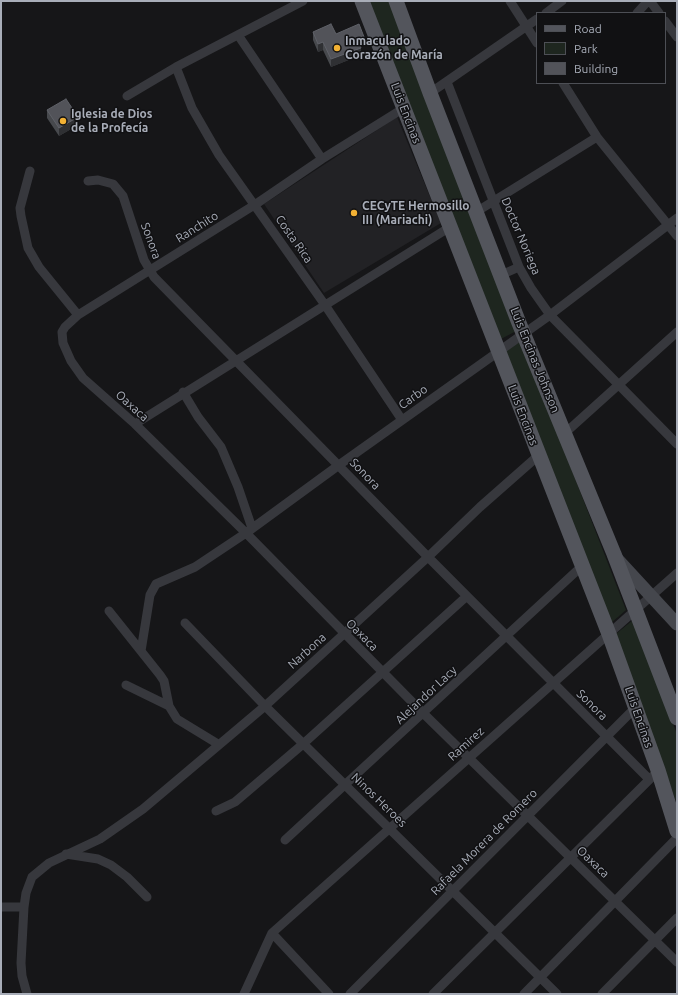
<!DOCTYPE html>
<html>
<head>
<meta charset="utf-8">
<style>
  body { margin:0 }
  #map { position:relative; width:678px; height:995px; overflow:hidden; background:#161618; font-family:Ubuntu,sans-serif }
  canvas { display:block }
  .frame { position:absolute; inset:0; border:2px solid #a8adb8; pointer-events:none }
  .legend { position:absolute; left:536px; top:12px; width:130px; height:72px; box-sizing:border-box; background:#111113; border:1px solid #4d4f55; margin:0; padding:5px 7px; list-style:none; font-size:12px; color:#a8adb8 }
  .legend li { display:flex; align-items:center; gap:8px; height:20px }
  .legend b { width:20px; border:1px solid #4d4f55 }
</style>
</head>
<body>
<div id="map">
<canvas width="678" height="995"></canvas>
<div class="frame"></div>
<ul class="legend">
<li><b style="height:5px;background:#53555c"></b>Road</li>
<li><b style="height:11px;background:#1e261f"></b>Park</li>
<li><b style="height:11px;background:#525359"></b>Building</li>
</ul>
</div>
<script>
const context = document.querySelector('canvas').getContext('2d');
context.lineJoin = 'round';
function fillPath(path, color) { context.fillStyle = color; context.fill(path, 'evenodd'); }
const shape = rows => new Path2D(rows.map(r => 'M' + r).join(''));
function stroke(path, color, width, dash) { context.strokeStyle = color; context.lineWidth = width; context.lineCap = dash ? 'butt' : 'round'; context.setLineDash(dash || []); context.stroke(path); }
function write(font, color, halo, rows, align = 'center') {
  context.font = font + ' Ubuntu,sans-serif'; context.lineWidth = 3; context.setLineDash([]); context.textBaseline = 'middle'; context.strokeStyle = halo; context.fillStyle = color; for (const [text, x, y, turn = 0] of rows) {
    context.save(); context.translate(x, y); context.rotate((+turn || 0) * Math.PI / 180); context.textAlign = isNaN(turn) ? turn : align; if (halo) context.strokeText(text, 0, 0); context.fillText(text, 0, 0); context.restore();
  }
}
fillPath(shape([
  [397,117,441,223,324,293,264,204]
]), '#222225');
fillPath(shape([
  [369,1,390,1,518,330,501,339],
  [521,339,626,610,611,623,505,348],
  [633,620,677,734,677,804,616,634]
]), '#1e261f');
stroke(shape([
  [510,1,537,43],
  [650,1,659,13],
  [546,13,562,1],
  [637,13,648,1],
  [665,21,677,37],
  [238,35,322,159],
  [176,67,192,108,219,155,325,305,402,420],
  [447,82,519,267,531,288,550,315,677,444],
  [563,83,597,137,677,236],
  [430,93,537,19],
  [127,96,176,67,303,1],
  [404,108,322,159,256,204,78,315,65,327,62,332,63,343,71,361,83,378,135,424,246,533,423,713,677,962],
  [30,171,20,208,21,216,28,248,39,267,78,315],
  [88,181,98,180,113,184,123,196,144,260,154,277,428,557,649,779],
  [476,212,597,137],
  [501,275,519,267],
  [183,392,198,417,221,447,238,487,252,528],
  [135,424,450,227],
  [564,434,677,332],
  [109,611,160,675,164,681,169,706],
  [185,623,265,706,557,994],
  [141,651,150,595,156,584,195,567,246,533,339,465,550,315,677,218],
  [126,685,169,706,177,719,218,744],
  [216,811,235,802,303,744,467,596],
  [285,840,582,566],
  [66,854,98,859,111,865,127,877,147,897],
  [1,907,24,907],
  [272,933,329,994],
  [27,994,22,976,21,963,24,907,26,893,32,877,49,863,100,839,143,809,265,706,428,557,480,507,539,455],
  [244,994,272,933,677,573],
  [350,994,636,707],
  [433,994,654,775],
  [524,994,677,838],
  [602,994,677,918]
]), '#37383d', 9);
stroke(shape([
  [617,559,677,624]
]), '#45474d', 13);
stroke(shape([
  [362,1,609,634,658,770,677,831],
  [396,1,430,93,519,323,614,554,677,718]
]), '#53555c', 15);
fillPath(shape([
  [313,32,336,34,364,45,360,46,361,55,331,67,323,50,318,52,313,40],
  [47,110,78,125,59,136,47,118]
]), '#47494d');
fillPath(shape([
  [364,37,364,45,357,47,357,39],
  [323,42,323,50,318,52,318,44],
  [361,48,361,55,331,67,331,59],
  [78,117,78,125,59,136,59,128]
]), '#2f3033');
const building = shape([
  [331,24,336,34,359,24,364,37,357,39,361,48,331,59,323,42,318,44,313,32,331,24],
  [66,99,78,117,59,128,47,110,66,99]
]);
fillPath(building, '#525359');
stroke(building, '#5f6168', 1);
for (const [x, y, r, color] of [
  [337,48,4,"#f2b134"],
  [63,121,4,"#f2b134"],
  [354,213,4,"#f2b134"]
]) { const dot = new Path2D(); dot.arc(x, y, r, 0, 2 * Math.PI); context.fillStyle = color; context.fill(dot); stroke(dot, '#111113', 1.5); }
write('bold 12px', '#a8adb8', '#111113', [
  ["Inmaculado",345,41],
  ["Corazón de María",345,55],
  ["Iglesia de Dios",71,114],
  ["de la Profecía",71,128],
  ["CECyTE Hermosillo",362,206],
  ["III (Mariachi)",362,220]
], 'left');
write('12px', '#a8adb8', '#111113', [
  ["Luis Encinas",406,113,69],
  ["Ranchito",197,227,-32],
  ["Doctor Noriega",521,236,67],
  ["Costa Rica",294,239,55],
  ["Sonora",151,241,70],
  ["Luis Encinas Johnson",535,360,68],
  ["Carbo",413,397,-36],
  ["Oaxaca",132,406,42],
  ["Luis Encinas",523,415,69],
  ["Sonora",365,474,46],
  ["Oaxaca",362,635,45],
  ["Narbona",307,651,-42],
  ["Alejandor Lacy",426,695,-43],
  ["Sonora",592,705,45],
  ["Luis Encinas",639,717,71],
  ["Ramirez",466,744,-42],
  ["Ninos Heroes",379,800,44],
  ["Rafaela Morera de Romero",484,842,-45],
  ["Oaxaca",593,862,44]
]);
</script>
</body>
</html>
